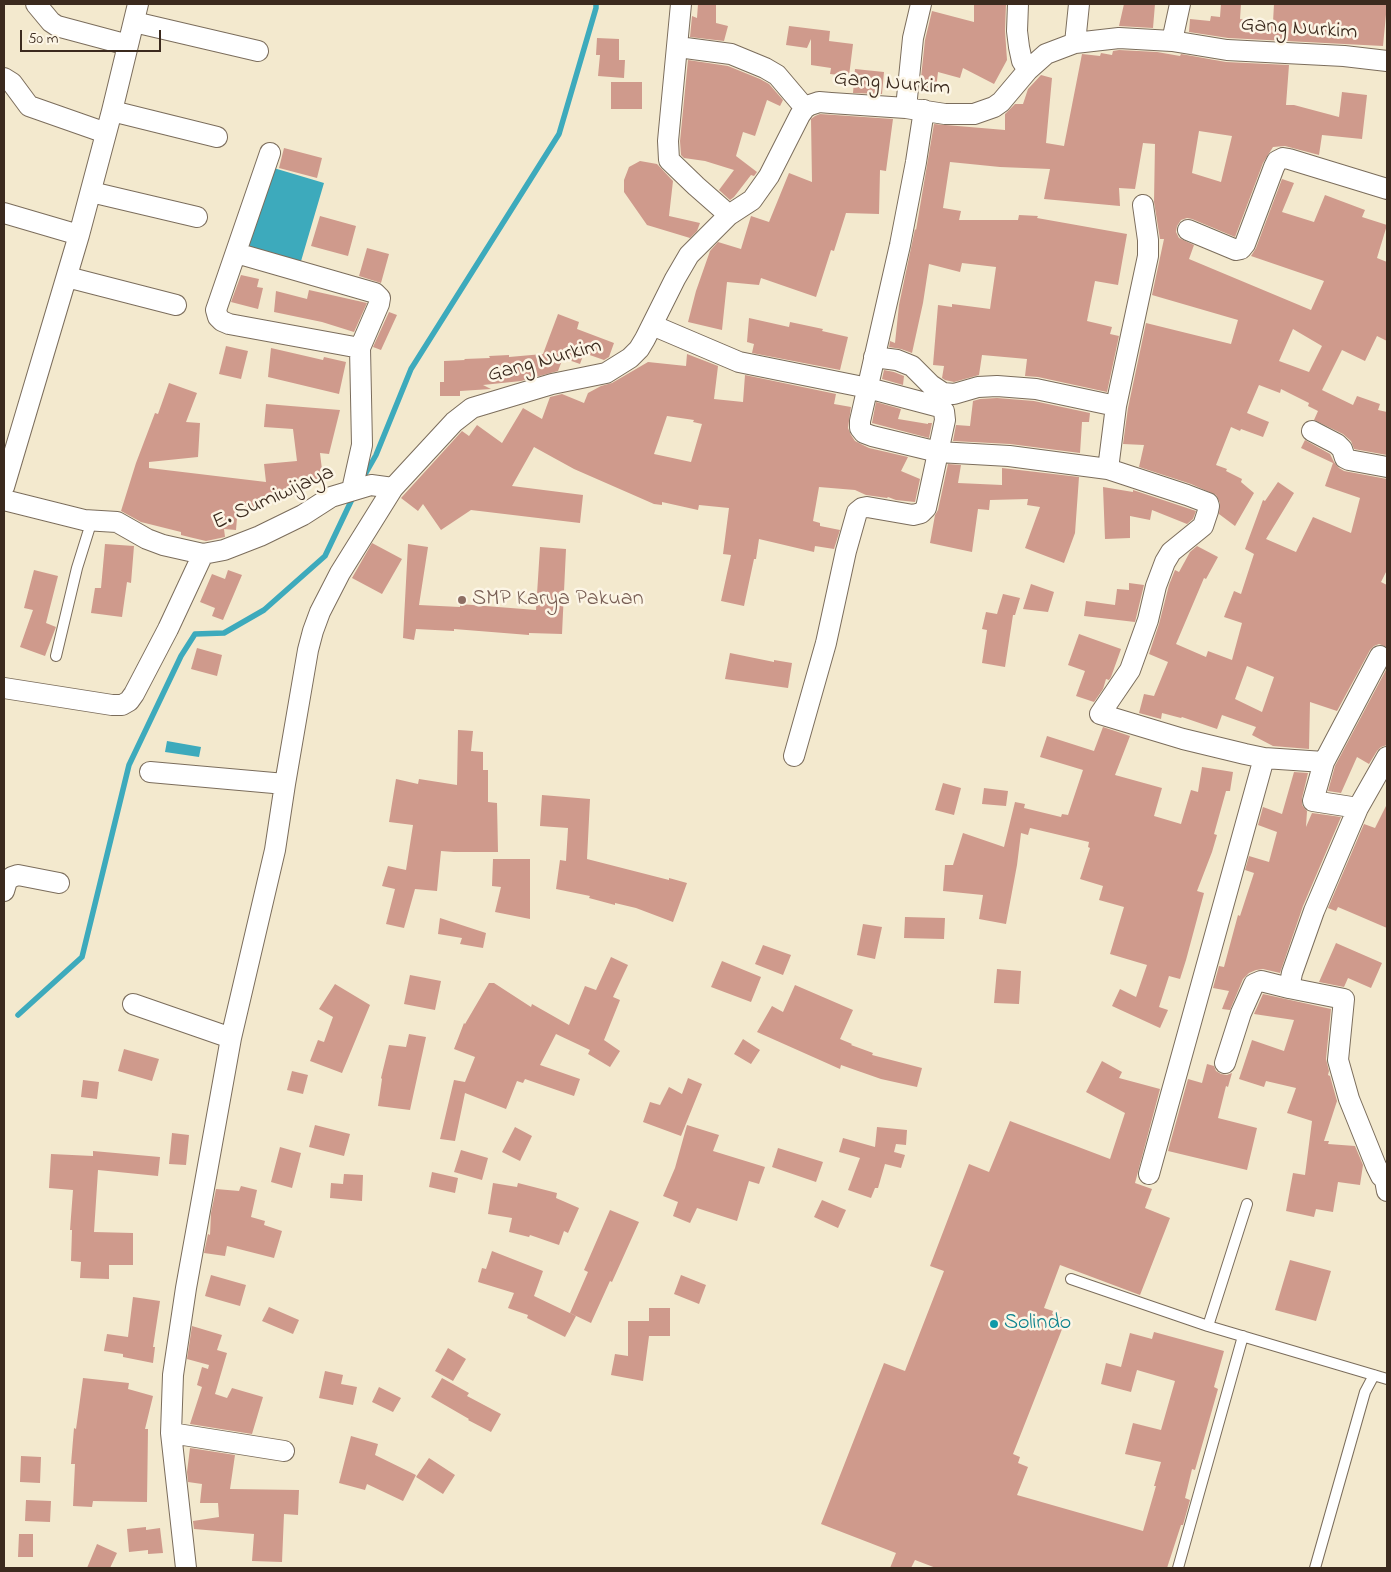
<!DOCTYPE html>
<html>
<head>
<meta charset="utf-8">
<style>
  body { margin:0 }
  #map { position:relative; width:1391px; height:1572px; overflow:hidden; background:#f3e9ce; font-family:"Indie Flower",sans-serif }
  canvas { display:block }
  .frame { position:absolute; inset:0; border:5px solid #3b2a1e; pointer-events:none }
  .scale { position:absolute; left:20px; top:30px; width:141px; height:22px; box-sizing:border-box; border:2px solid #3b2a1e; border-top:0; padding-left:6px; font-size:15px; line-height:18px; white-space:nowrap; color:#3b2a1e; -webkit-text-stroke:4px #fcf5e5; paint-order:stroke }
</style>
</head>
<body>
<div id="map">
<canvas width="1391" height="1572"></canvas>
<div class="frame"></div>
<div class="scale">50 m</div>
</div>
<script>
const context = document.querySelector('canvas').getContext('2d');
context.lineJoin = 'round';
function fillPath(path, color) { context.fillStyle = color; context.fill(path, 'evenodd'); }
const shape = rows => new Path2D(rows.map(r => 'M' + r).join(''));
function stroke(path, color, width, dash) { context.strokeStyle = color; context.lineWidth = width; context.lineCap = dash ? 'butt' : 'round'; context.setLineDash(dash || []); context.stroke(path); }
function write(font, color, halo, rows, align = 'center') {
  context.font = font + ' "Indie Flower",sans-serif'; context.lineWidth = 5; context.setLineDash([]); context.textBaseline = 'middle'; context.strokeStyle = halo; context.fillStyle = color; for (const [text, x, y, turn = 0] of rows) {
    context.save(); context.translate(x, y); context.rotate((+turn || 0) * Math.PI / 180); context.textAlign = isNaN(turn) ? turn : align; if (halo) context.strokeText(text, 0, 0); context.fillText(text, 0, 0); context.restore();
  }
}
fillPath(shape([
  [267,166,324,183,299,268,242,251],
  [167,741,201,747,199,757,165,752]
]), '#3daabc');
stroke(shape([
  [363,478,376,455,411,369,559,134,596,8,596,4],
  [18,1015,82,957,129,765,181,656,195,634,224,633,264,610,325,556,354,495]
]), '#3daabc', 5.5);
fillPath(shape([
  [698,4,716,4,716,23,728,26,724,41,690,37,692,16,697,18],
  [974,4,1006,4,1005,31,1007,60,994,84,963,68,960,78,938,72,936,89,920,87,925,40,932,11,974,22],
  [1124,4,1155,4,1153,28,1119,26],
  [1221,4,1241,4,1240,19,1273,22,1274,4,1387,4,1383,46,1228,38,1189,32,1190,19,1210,21,1211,16,1220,17],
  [789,26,830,31,829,41,853,44,849,76,830,74,831,68,811,65,811,39,807,48,786,45],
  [597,38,619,39,619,60,625,60,624,78,598,76,600,55,596,55],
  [1119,50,1157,52,1180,56,1181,54,1226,62,1289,65,1286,105,1294,105,1339,117,1342,92,1367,95,1362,139,1322,135,1319,155,1285,146,1273,147,1263,163,1235,237,1192,219,1187,218,1181,220,1177,226,1176,232,1179,238,1194,245,1189,259,1311,310,1324,281,1251,256,1256,248,1282,179,1294,183,1282,212,1314,222,1325,195,1365,210,1362,217,1387,225,1377,258,1387,262,1387,341,1377,336,1365,361,1342,350,1322,390,1353,405,1357,396,1380,404,1378,410,1387,412,1387,455,1354,449,1351,441,1343,434,1314,420,1318,411,1308,406,1309,403,1281,389,1280,393,1259,385,1247,413,1269,422,1263,437,1241,429,1240,431,1231,427,1216,465,1227,469,1226,471,1242,479,1241,482,1254,493,1235,526,1219,514,1220,503,1216,495,1191,484,1139,467,1144,445,1123,444,1128,408,1146,323,1231,344,1238,320,1152,295,1164,239,1160,239,1154,202,1155,144,1143,143,1135,189,1119,188,1120,206,1044,199,1050,169,1000,167,950,162,943,208,961,211,959,220,1018,220,1019,215,1038,216,1037,218,1127,234,1118,285,1095,281,1087,321,1112,327,1110,334,1119,336,1107,392,1038,377,1025,376,1027,359,982,355,979,375,954,382,945,380,942,378,944,366,933,365,938,305,952,307,952,304,990,309,996,267,962,263,960,272,929,264,923,303,912,353,901,349,889,347,890,341,895,343,899,305,915,229,916,230,934,124,1005,130,1005,114,1015,104,1023,104,1028,89,1041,75,1052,78,1046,143,1064,146,1082,54,1100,56,1101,53,1112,55,1113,51],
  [1199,131,1232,136,1221,182,1192,173],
  [1293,329,1322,346,1309,372,1279,361],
  [688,60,728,66,760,79,769,84,783,100,780,106,767,100,755,136,743,132,736,156,757,172,754,176,751,175,734,197,730,200,719,190,734,170,705,161,684,158,681,155,680,141],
  [855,69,884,72,882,94,853,93],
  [611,82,642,82,642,109,611,109],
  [820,114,893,119,886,171,880,170,879,214,846,213,834,251,831,250,816,297,761,278,759,285,727,282,722,330,688,322,696,291,710,251,718,242,741,249,751,216,769,222,789,173,812,182,811,119,815,116],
  [284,148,322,158,317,178,279,168],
  [640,161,657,164,673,181,669,216,700,223,697,231,690,238,647,225,624,192,624,180,629,167],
  [320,216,356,226,348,256,311,246],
  [367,248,389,254,381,283,359,276],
  [241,275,259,279,257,287,263,288,258,309,231,302],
  [309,290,367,303,354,332,322,322,274,312,276,291,307,299],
  [389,312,397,315,381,350,373,347],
  [558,314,579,322,577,329,614,343,609,357,604,360,584,353,580,364,563,358,558,371,521,381,483,385,491,389,460,391,460,396,440,396,440,382,444,382,444,361,465,360,464,359,490,358,489,356,509,355,509,357,543,354],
  [749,318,789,327,790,322,823,329,822,331,848,337,840,370,752,353,754,344,747,342],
  [226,346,248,351,241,379,219,374],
  [271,348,323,360,324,357,346,362,339,394,268,377],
  [687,354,718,366,714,399,743,402,745,375,836,394,834,404,851,407,848,428,851,435,855,441,869,448,908,457,901,471,920,479,915,502,896,500,888,497,887,498,866,495,855,490,819,487,813,521,820,523,820,526,840,530,834,549,815,546,814,552,759,539,756,559,754,559,744,606,721,601,731,555,723,554,729,508,699,505,698,510,662,502,662,505,654,504,574,469,534,447,512,486,583,495,580,523,471,510,441,530,423,504,418,511,401,498,462,431,469,436,477,425,502,443,523,408,542,419,550,397,562,394,584,403,588,393,601,386,612,383,648,362,686,366],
  [667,416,694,420,693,422,702,424,691,462,654,454],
  [884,370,894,372,904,376,903,385,882,379],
  [169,383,197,393,186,422,200,423,198,457,149,462,149,468,266,482,264,464,297,461,293,429,264,427,266,404,340,410,329,454,320,453,323,478,294,482,296,496,255,500,254,508,238,506,236,530,224,529,225,537,211,540,206,541,189,537,181,535,181,532,141,522,121,511,136,463,155,413,158,414],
  [997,398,1034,401,1090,413,1089,422,1082,422,1080,453,1010,444,953,441,956,425,970,426,973,401,980,399],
  [876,402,901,409,898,419,928,424,928,423,932,423,929,438,872,423],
  [1305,440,1330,454,1334,462,1339,468,1344,471,1387,479,1387,570,1381,582,1387,585,1387,647,1379,644,1374,646,1370,650,1337,711,1310,702,1309,749,1273,746,1252,735,1256,727,1222,715,1217,729,1182,717,1181,718,1162,713,1161,719,1139,713,1144,694,1154,696,1168,662,1149,654,1159,624,1169,585,1175,570,1179,572,1190,552,1197,546,1218,557,1206,579,1204,578,1176,644,1206,657,1208,651,1232,660,1242,623,1224,617,1234,591,1241,594,1254,554,1245,549,1263,500,1265,501,1278,482,1294,493,1266,539,1296,552,1313,517,1351,533,1360,498,1325,486,1333,463,1301,448],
  [1247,666,1274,677,1262,712,1235,699],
  [948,464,961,465,958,483,1002,485,1002,468,1079,477,1075,533,1064,563,1025,548,1040,507,1027,505,1028,499,990,500,989,510,978,509,972,552,930,543,935,515,938,510],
  [1103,487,1133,492,1133,490,1196,511,1193,519,1187,524,1152,510,1150,520,1130,516,1130,538,1105,539],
  [372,543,402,559,382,594,352,578],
  [105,544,134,546,131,583,127,582,122,617,91,613,95,588,101,588],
  [408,544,428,547,419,605,460,607,460,604,536,610,540,547,566,549,562,634,529,633,529,635,454,629,454,631,416,629,414,640,403,638],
  [34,570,58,576,46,623,56,627,45,656,20,647,33,610,24,608],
  [228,570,242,575,223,620,212,616,215,608,200,602,212,574,225,579],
  [1129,583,1144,585,1135,622,1084,616,1086,601,1115,605,1117,589,1129,590],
  [1031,584,1054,592,1048,612,1023,609],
  [1003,594,1020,598,1015,615,1013,615,1005,667,982,663,987,630,982,629,986,612,997,614],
  [1079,634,1121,649,1111,677,1109,680,1106,679,1103,689,1094,702,1076,696,1085,671,1068,665],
  [197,648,222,655,217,676,191,669],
  [730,653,774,662,774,660,792,663,788,688,725,679],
  [1387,668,1387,745,1381,747,1377,751,1369,764,1357,757,1341,793,1328,791,1335,766],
  [1103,727,1130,736,1115,775,1162,788,1154,816,1181,824,1191,790,1198,792,1202,767,1233,772,1230,791,1226,791,1214,834,1217,835,1212,852,1197,891,1204,893,1186,960,1180,979,1169,976,1159,1007,1168,1010,1160,1028,1112,1006,1120,989,1136,997,1147,965,1110,954,1124,907,1099,900,1103,886,1080,879,1090,848,1088,847,1089,842,1030,828,1028,835,1021,833,1017,865,1006,924,979,919,983,895,943,891,945,865,953,865,963,833,1004,847,1015,802,1025,804,1024,808,1061,817,1062,814,1068,815,1083,770,1040,757,1047,736,1094,751],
  [458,730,473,731,471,751,483,752,483,770,488,770,488,802,497,803,498,852,454,852,441,851,437,891,415,889,404,928,386,924,395,889,382,886,388,866,406,870,413,825,389,822,396,779,418,784,419,779,457,785],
  [1294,772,1308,773,1302,798,1302,805,1307,811,1306,827,1312,813,1341,817,1303,906,1280,973,1263,969,1256,970,1249,973,1243,979,1230,1010,1222,1009,1229,991,1213,988,1219,966,1224,967,1238,915,1240,916,1254,873,1245,870,1249,856,1269,862,1277,832,1258,825,1263,807,1282,814],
  [943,783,961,788,954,815,935,810],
  [984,788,1008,791,1006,806,982,804],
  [542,795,590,799,587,859,669,880,669,878,687,883,673,922,636,908,615,903,615,905,589,898,590,896,556,889,560,860,566,861,568,828,540,826],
  [1387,804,1387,928,1338,907,1336,911,1328,908,1364,824,1375,828],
  [493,859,530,859,530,919,495,912,501,887,492,886],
  [905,917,945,918,944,939,904,938],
  [440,918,486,933,483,948,460,944,462,938,438,934],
  [863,924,882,927,875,959,857,955],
  [1336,943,1382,963,1371,988,1348,978,1344,987,1319,982],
  [763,945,791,955,783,975,755,964],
  [611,957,628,965,613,997,620,1000,604,1040,620,1051,610,1067,588,1054,590,1050,556,1034,540,1065,580,1079,574,1096,525,1079,523,1083,517,1081,506,1109,465,1093,455,1141,440,1139,454,1080,465,1082,475,1057,454,1049,464,1023,465,1024,489,983,494,983,531,1007,532,1004,569,1025,585,986,596,990],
  [722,961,761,977,751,1002,711,987],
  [997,969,1021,971,1019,1004,994,1003],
  [410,975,441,981,435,1010,404,1004],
  [335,984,370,1005,342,1073,310,1061,318,1040,324,1042,333,1017,319,1009],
  [795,985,853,1010,840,1039,852,1044,851,1045,873,1053,872,1055,922,1068,917,1087,881,1079,841,1065,840,1069,757,1032,772,1006,783,1012],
  [1263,994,1331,1009,1326,1059,1329,1071,1328,1075,1330,1076,1337,1101,1324,1141,1329,1141,1328,1144,1355,1146,1363,1165,1360,1185,1338,1182,1333,1212,1316,1209,1314,1217,1286,1211,1293,1173,1305,1175,1312,1121,1287,1113,1296,1088,1266,1081,1264,1087,1239,1079,1252,1040,1284,1051,1294,1020,1254,1014],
  [409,1034,426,1037,410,1110,378,1106,382,1079,381,1078,389,1045,406,1047],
  [743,1039,760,1050,751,1064,734,1054],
  [124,1049,159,1059,152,1081,118,1071],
  [1102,1061,1122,1072,1119,1078,1160,1089,1135,1183,1152,1189,1145,1208,1170,1218,1140,1295,1060,1265,1044,1308,1053,1311,1052,1314,1066,1319,1013,1454,1020,1457,1018,1463,1028,1467,1017,1495,1143,1531,1156,1486,1154,1486,1161,1462,1125,1454,1133,1423,1161,1430,1175,1381,1137,1370,1131,1392,1101,1384,1106,1363,1121,1367,1130,1333,1152,1339,1154,1332,1224,1351,1214,1387,1218,1389,1195,1470,1192,1469,1185,1498,1190,1500,1183,1525,1181,1525,1167,1568,936,1568,915,1560,911,1568,890,1568,896,1553,821,1524,884,1363,905,1371,944,1271,930,1266,969,1164,989,1172,1010,1121,1110,1159,1125,1113,1086,1092],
  [1207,1064,1214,1066,1216,1071,1221,1074,1227,1075,1232,1073,1228,1087,1226,1086,1218,1118,1257,1128,1247,1170,1168,1151,1188,1079,1202,1083],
  [292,1071,308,1075,303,1094,287,1090],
  [688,1078,702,1084,681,1136,643,1122,650,1102,660,1105,669,1087,682,1094],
  [83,1080,99,1082,97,1099,81,1097],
  [315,1125,350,1134,344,1156,309,1147],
  [687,1125,719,1135,713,1151,765,1167,759,1184,749,1181,737,1221,697,1208,690,1223,673,1216,678,1202,663,1196,675,1168],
  [515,1127,532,1136,520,1161,502,1152],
  [877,1127,907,1130,906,1145,896,1144,894,1152,905,1155,901,1168,885,1164,878,1188,875,1188,871,1198,848,1190,860,1158,839,1152,843,1138,875,1147],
  [172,1133,189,1135,186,1165,169,1164],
  [280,1147,301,1153,292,1188,271,1182],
  [778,1148,823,1162,816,1182,772,1167],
  [461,1150,488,1158,482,1180,454,1172],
  [93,1151,160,1157,158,1176,98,1170,94,1232,133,1233,133,1265,109,1265,109,1279,80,1278,81,1262,71,1261,72,1230,70,1230,73,1190,49,1188,51,1154,93,1156],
  [432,1172,458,1178,455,1193,429,1187],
  [344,1174,363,1175,362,1201,330,1198,331,1183,343,1184],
  [493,1183,517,1187,518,1183,557,1193,556,1198,579,1208,568,1233,564,1231,559,1245,530,1235,529,1237,509,1232,512,1218,488,1214],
  [241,1186,257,1190,251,1217,265,1221,264,1225,282,1231,274,1258,227,1246,225,1256,204,1253,208,1234,210,1235,211,1213,216,1189,239,1191],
  [822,1200,846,1210,838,1228,814,1217],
  [610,1210,639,1222,612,1282,610,1281,591,1323,570,1313,588,1272,584,1270],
  [492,1251,543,1271,534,1296,576,1316,565,1337,527,1318,528,1315,508,1308,514,1293,478,1282,482,1268,486,1269],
  [1290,1260,1331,1271,1316,1321,1275,1310],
  [211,1275,246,1285,240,1306,205,1296],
  [681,1275,706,1285,699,1304,674,1294],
  [133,1297,160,1301,153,1347,155,1347,153,1363,123,1357,123,1354,104,1351,107,1334,128,1337],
  [269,1307,299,1320,293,1334,262,1321],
  [649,1308,670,1308,670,1336,649,1336,643,1381,611,1375,615,1354,628,1356,628,1321,649,1321],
  [192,1326,222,1335,217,1350,227,1353,215,1394,227,1398,232,1388,263,1397,252,1434,190,1424,202,1387,197,1385,202,1367,208,1369,209,1365,187,1359],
  [448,1348,466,1359,453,1381,435,1371],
  [325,1371,343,1375,341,1384,357,1387,353,1405,319,1398],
  [83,1378,129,1383,128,1389,153,1396,145,1429,148,1429,147,1502,93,1501,92,1507,73,1506,75,1464,71,1464,74,1428,76,1429],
  [442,1378,469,1393,467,1396,501,1414,491,1432,468,1420,469,1419,431,1397],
  [379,1387,401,1398,393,1412,372,1402],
  [351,1436,378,1444,375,1455,416,1475,403,1501,367,1484,365,1490,339,1483],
  [190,1448,235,1455,230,1489,299,1490,298,1515,284,1514,282,1562,252,1561,254,1534,194,1529,193,1521,219,1517,218,1503,200,1503,202,1484,188,1482,187,1472],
  [21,1456,41,1457,40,1483,20,1482],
  [429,1458,455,1475,443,1494,416,1477],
  [26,1500,51,1501,50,1522,25,1521],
  [146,1527,146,1530,160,1528,163,1553,148,1554,148,1550,129,1552,127,1529],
  [19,1534,33,1534,33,1557,18,1557],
  [97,1544,117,1553,110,1568,87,1568]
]), '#cf9a8c');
const service = shape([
  [56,656,77,568,92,520],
  [1071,1279,1208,1326,1387,1379],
  [1208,1326,1247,1204],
  [1178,1568,1243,1336],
  [1315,1568,1365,1392,1374,1375]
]);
const minor = shape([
  [36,4,51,22,57,26,128,45],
  [681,4,668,141,669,160,696,186,729,215],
  [1018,4,1017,31,1019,47,1022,61,1028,70],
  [134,22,258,51],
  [1172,41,1180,4],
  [1075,43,1079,4],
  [678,47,731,54,765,68,777,75,805,108],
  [4,78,12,83,29,106,106,133],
  [906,108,913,38,921,4],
  [924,110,916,162,900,245,860,421,860,428,864,433,872,436,938,452,1009,456,1108,469,1187,495,1208,503,1209,506,1208,511,1203,526,1171,552,1165,562,1156,586,1148,620,1130,670,1100,714,1183,739,1245,754,1264,758,1324,762],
  [112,111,217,137],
  [270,153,216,310,218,317,222,321,229,324,360,348],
  [91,192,197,217],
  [4,213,79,235],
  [1188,230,1236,250,1241,249,1245,244,1274,167,1277,161,1283,158,1289,159,1387,189],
  [236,253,375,293,380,298,379,304,360,348,362,445,352,490],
  [67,277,176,305],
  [652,325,739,362,868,388,940,407,944,411,945,420,926,508,921,513,913,515,867,507,862,508,857,512,846,551,826,643,794,756],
  [874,357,897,360,912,366,931,385,943,393,954,394,978,387,997,386,1036,389,1116,406],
  [1312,431,1337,444,1342,449,1345,458,1349,460,1387,467],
  [1108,469,1116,406,1148,256,1148,240,1143,205],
  [4,487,79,235,112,111,138,4],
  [4,500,84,520,117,522,147,539,163,545,203,554,224,550,260,536,303,515,331,497,371,485,393,488],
  [4,688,112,705,122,705,129,701,134,694,168,629,203,554],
  [1387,757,1358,808,1314,911,1292,973,1289,988,1344,999,1338,1060,1349,1099,1376,1166,1381,1176,1385,1180,1387,1191],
  [150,772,285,784],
  [1358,808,1313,801,1324,762,1380,656],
  [4,891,7,881,12,877,18,875,59,883],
  [133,1004,231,1038],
  [1225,1063,1241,1013,1254,984,1261,981,1289,988],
  [1149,1174,1264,758],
  [171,1433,284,1451],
  [186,1568,171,1433,173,1375,186,1288,231,1038,275,850,285,784,308,650,313,631,320,612,340,573,393,488,454,422,472,408,552,384,606,373,630,358,639,349,645,339,675,279,689,255,729,215,752,200,769,176,800,115,805,108,810,105,819,102,831,103,906,108,945,114,974,114,994,107,1001,102,1028,70,1046,54,1075,43,1119,38,1172,41,1227,50,1344,56,1387,61]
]);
stroke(service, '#7b6d5c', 12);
stroke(minor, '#7b6d5c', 22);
stroke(service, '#fff', 10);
stroke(minor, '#fff', 20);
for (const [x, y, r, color] of [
  [462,600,5,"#8d6e63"],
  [994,1324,5,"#0f9aa8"]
]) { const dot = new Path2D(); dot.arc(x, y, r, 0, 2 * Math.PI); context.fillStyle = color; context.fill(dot); stroke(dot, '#fcf5e5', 2); }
write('22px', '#3b2a1e', '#fcf5e5', [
  ["Gang Nurkim",1299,30,4],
  ["Gang Nurkim",892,85,5],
  ["Gang Nurkim",545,362,-15],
  ["E. Sumiwijaya",274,499,-24]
]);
write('22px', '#785e54', '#fcf5e5', [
  ["SMP Karya Pakuan",472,600]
], 'left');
write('22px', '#0d838f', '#fcf5e5', [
  ["Solindo",1004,1324]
], 'left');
</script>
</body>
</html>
